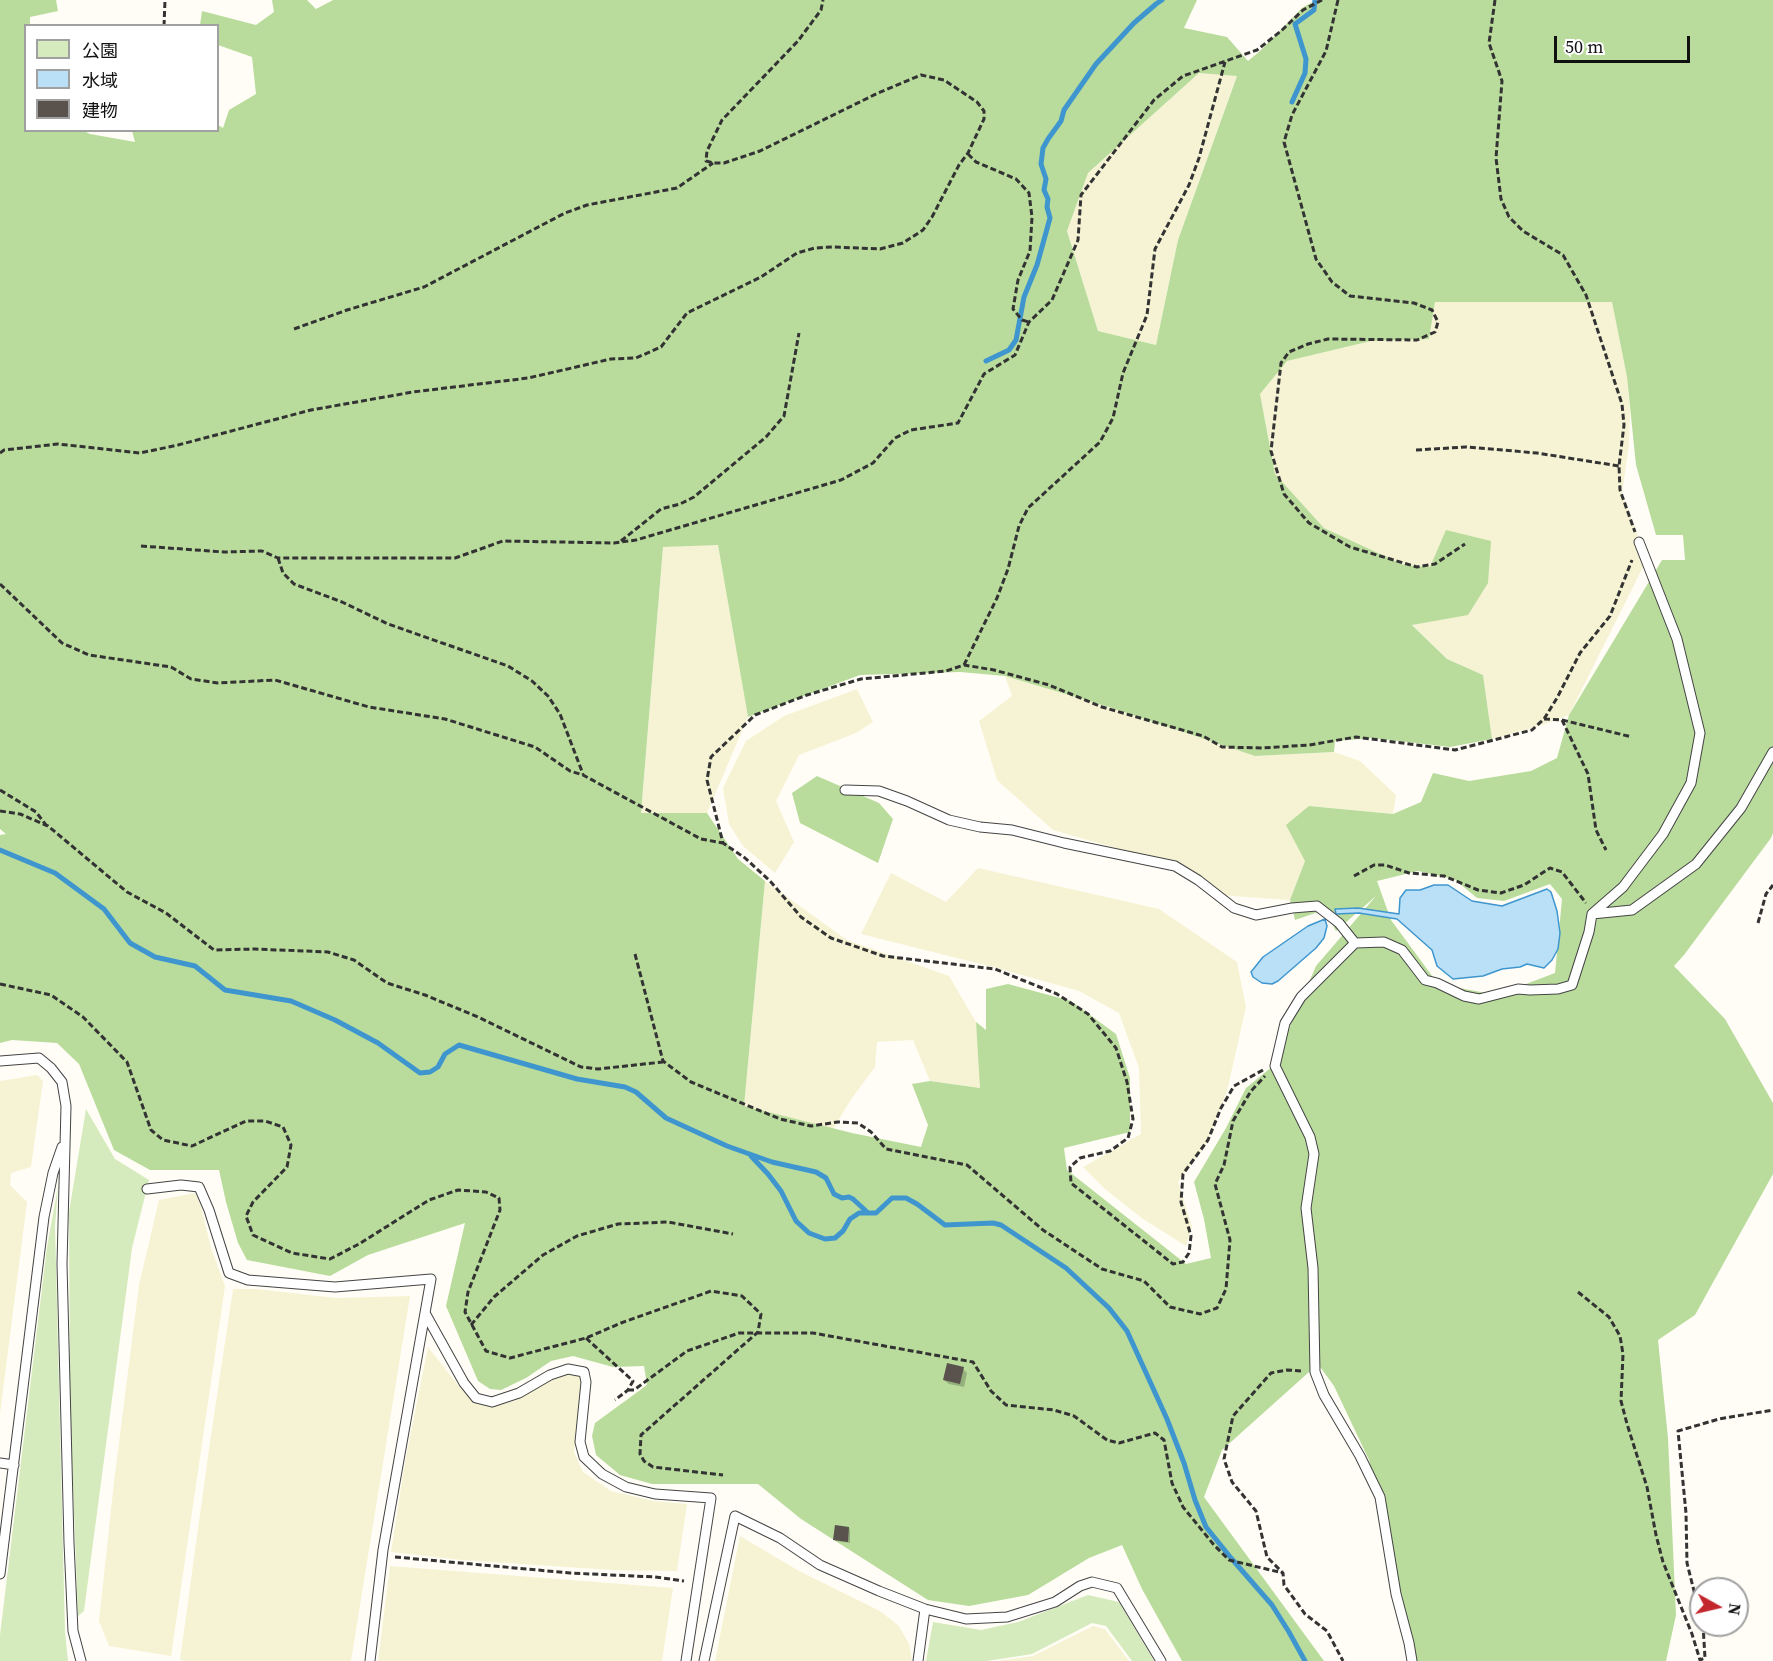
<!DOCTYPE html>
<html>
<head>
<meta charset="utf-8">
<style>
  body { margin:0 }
  #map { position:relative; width:1773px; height:1661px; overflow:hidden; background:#fffdf5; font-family:"Source Serif 4","Noto Sans JP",serif }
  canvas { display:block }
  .legend { position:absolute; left:24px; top:24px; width:195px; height:108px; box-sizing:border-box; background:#fff; border:2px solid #a0a0a0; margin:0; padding:8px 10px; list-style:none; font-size:18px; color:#111 }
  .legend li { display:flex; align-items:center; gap:12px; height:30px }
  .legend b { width:30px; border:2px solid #a0a0a0 }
  .north { position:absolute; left:1689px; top:1577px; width:60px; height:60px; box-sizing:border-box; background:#fff; border:2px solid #a0a0a0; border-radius:50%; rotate:98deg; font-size:16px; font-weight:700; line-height:24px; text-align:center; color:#111 }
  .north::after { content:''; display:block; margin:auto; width:21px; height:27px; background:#c4262e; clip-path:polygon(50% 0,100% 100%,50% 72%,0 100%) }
  .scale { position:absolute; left:1554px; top:36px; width:136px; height:27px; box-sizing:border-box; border:3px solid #111; border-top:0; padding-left:8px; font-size:18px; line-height:21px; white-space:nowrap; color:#111; -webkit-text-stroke:4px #fff; paint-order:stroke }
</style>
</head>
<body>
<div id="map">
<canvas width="1773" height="1661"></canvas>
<ul class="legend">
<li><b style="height:16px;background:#d5ebbd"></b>公園</li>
<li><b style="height:16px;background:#b9e0f7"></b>水域</li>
<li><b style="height:16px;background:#5a524d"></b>建物</li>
</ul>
<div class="north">N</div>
<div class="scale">50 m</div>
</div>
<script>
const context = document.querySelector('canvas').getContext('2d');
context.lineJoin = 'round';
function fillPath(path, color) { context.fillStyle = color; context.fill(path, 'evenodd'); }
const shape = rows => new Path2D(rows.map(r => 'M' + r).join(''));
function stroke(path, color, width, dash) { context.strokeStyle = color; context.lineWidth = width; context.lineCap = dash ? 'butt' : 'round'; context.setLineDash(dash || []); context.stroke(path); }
fillPath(shape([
  [1199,73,1237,75,1178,240,1156,345,1098,331,1067,231,1088,173],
  [1612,301,1627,377,1630,412,1629,445,1622,494,1647,559,1569,715,1542,725,1492,739,1483,675,1447,659,1412,624,1430,567,1404,565,1324,528,1275,474,1260,394,1286,361,1371,341,1429,339,1435,302],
  [718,544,748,717,707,813,641,814,663,547],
  [1005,676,1109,707,1255,756,1334,752,1360,761,1396,795,1393,814,1309,806,1305,861,1290,900,1218,895,1192,875,1112,847,1053,830,997,780,979,721,1012,696],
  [857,689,873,722,856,733,799,755,776,801,794,842,775,873,743,846,729,824,723,788,746,741,784,716],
  [978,868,1159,909,1237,962,1246,1007,1227,1091,1207,1143,1178,1182,1192,1227,1186,1246,1143,1219,1105,1189,1083,1167,1141,1134,1139,1068,1119,1013,1079,991,997,968,861,934,891,873,946,902],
  [765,881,847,940,949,976,976,1022,981,1088,930,1081,913,1040,877,1042,875,1067,850,1101,833,1129,744,1106],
  [37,1075,43,1081,31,1167,11,1173,10,1185,27,1202,0,1414,0,1081],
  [195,1193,201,1207,211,1248,225,1286,171,1656,109,1646,99,1621,114,1482,139,1285,159,1200],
  [233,1289,257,1289,336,1298,410,1296,351,1661,187,1661,180,1660,209,1449],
  [428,1347,458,1385,473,1402,490,1407,514,1401,551,1379,571,1374,581,1376,583,1386,574,1452,583,1472,611,1491,653,1501,687,1504,677,1571,612,1570,461,1560,391,1552,405,1462],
  [740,1536,799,1571,880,1611,899,1626,909,1644,912,1661,715,1661],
  [390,1566,673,1588,662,1661,378,1661],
  [1093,1626,1105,1629,1129,1661,997,1661,1033,1656]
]), '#f6f3d4');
fillPath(shape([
  [86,1109,115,1159,149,1180,132,1248,84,1611,78,1616,70,1409,69,1212],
  [58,1187,55,1226,65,1632,68,1661,0,1661,0,1635,47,1247],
  [1088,1595,1119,1602,1154,1661,1132,1661,1106,1626,1092,1623,1032,1654,987,1661,926,1661,933,1622,981,1630,1018,1622]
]), '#d5ebbd');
fillPath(shape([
  [0,0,56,0,58,11,30,17,30,25,26,26,26,130,84,131,90,134,135,142,132,131,218,130,218,125,223,128,229,110,256,94,252,57,218,45,218,26,200,25,202,11,256,25,274,12,272,0,307,0,316,9,333,0,1197,0,1184,28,1227,37,1248,61,1260,51,1302,8,1316,0,1773,0,1773,833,1771,838,1684,955,1674,966,1725,1019,1773,1103,1773,1174,1695,1315,1658,1340,1668,1438,1676,1615,1666,1661,1409,1661,1406,1654,1369,1460,1334,1386,1318,1364,1222,1450,1204,1497,1324,1661,1182,1661,1142,1589,1122,1545,1089,1558,1028,1595,969,1606,928,1600,801,1519,758,1484,652,1484,620,1475,596,1455,592,1436,595,1423,647,1385,644,1366,613,1367,573,1356,551,1361,526,1378,501,1390,490,1389,478,1381,446,1306,465,1223,368,1255,330,1276,247,1260,238,1243,226,1202,219,1170,150,1170,114,1150,79,1064,57,1043,12,1040,0,1043,0,835,6,834,0,829],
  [1199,73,1237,76,1178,240,1156,345,1098,331,1067,231,1088,173],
  [1435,302,1612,302,1627,377,1636,465,1656,535,1683,535,1685,560,1662,560,1569,715,1557,758,1531,771,1469,781,1433,773,1421,802,1393,814,1309,806,1286,825,1305,861,1290,900,1295,920,1324,910,1336,931,1376,896,1316,966,1273,1066,1246,1088,1226,1128,1194,1182,1204,1219,1211,1258,1186,1264,1067,1170,1064,1148,1130,1132,1130,1078,1116,1034,1071,1001,1008,984,986,989,986,1030,976,1022,980,1088,930,1081,912,1084,928,1125,921,1147,852,1133,744,1106,765,881,738,859,707,813,641,813,663,547,718,545,748,717,860,675,960,672,1005,676,1109,707,1255,756,1334,752,1335,741,1373,738,1450,747,1492,739,1483,675,1447,659,1412,625,1468,615,1488,583,1491,541,1446,530,1430,567,1404,565,1324,528,1275,474,1260,394,1287,361,1371,341,1429,339],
  [1418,871,1454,879,1477,898,1504,901,1550,884,1562,899,1555,973,1497,995,1438,984,1391,920,1377,881],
  [817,776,879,803,893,819,878,863,800,823,792,793]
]), '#b9dc9c');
const water = shape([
  [1434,885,1448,885,1472,901,1502,906,1547,889,1551,892,1557,911,1560,933,1558,949,1552,960,1544,968,1527,964,1520,967,1502,969,1483,976,1453,979,1437,966,1432,950,1397,919,1359,913,1336,914,1335,909,1358,908,1399,914,1400,898,1406,890,1420,890,1434,885],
  [1325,919,1327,926,1324,938,1316,948,1278,981,1272,984,1262,983,1253,977,1251,972,1263,957,1308,926,1325,919]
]);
fillPath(water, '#b9e0f7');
stroke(water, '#3f96cf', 1.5);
fillPath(shape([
  [963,1369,967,1373,964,1387,949,1384,944,1380],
  [849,1528,850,1530,850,1543,836,1541,834,1540]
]), '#0003');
stroke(shape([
  [1292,102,1305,73,1306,59,1295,24,1314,10,1315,0],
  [986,361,1009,350,1016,340,1024,297,1037,265,1050,218,1047,207,1048,199,1044,190,1046,179,1041,164,1043,148,1048,139,1061,121,1064,110,1096,64,1134,23,1156,4,1162,0],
  [0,850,55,873,104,909,130,943,155,957,195,966,225,990,291,1001,335,1020,378,1043,420,1073,430,1072,438,1067,445,1054,459,1045,577,1079,625,1087,636,1092,666,1118,727,1146,772,1162,816,1172,826,1178,834,1194,842,1198,849,1197,853,1199,867,1212],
  [751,1156,768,1174,781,1191,796,1221,809,1233,825,1239,835,1238,843,1231,850,1219,859,1213,876,1213,892,1198,906,1198,917,1204,945,1225,993,1223,1001,1225,1066,1268,1109,1308,1127,1331,1167,1419,1184,1463,1195,1500,1206,1527,1231,1558,1272,1605,1289,1632,1305,1661]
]), '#3f96cf', 5);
fillPath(shape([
  [947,1363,964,1367,960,1384,943,1380],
  [835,1525,849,1527,848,1542,833,1540]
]), '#5a524d');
const lane = shape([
  [845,790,879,791,907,801,949,820,980,827,1012,830,1064,843,1175,866,1198,880,1234,908,1256,915,1292,908,1317,906,1339,923,1355,943],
  [1592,914,1632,910,1696,864,1741,808,1773,752],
  [0,1061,39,1058,51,1068,62,1082,66,1106,62,1264,69,1543,73,1631,81,1661],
  [147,1189,181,1185,199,1187,209,1210,229,1273,248,1280,335,1287,431,1279,383,1550,370,1661],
  [425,1313,464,1383,476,1398,492,1402,519,1393,550,1375,568,1369,584,1372,586,1382,580,1442,584,1457,602,1474,626,1487,655,1494,711,1498,686,1661],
  [0,1463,14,1465],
  [0,1574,44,1217,53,1173,62,1147],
  [704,1661,735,1516,780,1538,820,1565,879,1591,925,1609,966,1619,1007,1617,1055,1602,1080,1586,1092,1582,1117,1588,1161,1661],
  [918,1661,925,1609],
  [1412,1661,1409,1643,1396,1594,1380,1497,1360,1456,1324,1395,1315,1372,1313,1268,1306,1208,1314,1154,1310,1137,1275,1066,1285,1023,1301,997,1355,943,1384,942,1402,950,1425,980,1437,983,1464,996,1479,999,1518,989,1530,990,1558,989,1572,985,1589,932,1592,914,1623,887,1663,834,1691,783,1700,733,1677,639,1639,542]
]);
stroke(lane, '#444', 11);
stroke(shape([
  [1338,0,1326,51,1292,115,1284,142,1316,259,1332,282,1350,296,1414,303,1432,310,1438,322,1435,332,1417,340,1328,339,1308,344,1289,352,1281,363,1271,451,1284,494,1309,523,1350,547,1417,567,1435,564,1465,544],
  [1495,0,1489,43,1502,81,1496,158,1501,199,1509,217,1523,231,1563,255,1586,295,1622,404,1624,425,1619,466,1620,490,1635,532],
  [164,26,165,0],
  [968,154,976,162,1016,179,1029,193,1032,217,1030,251,1018,280,1013,309,1022,320,1029,322],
  [294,329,347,310,424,287,565,213,587,205,677,188,713,163],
  [1416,450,1466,447,1537,453,1619,466],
  [0,453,4,450,58,444,140,453,178,445,311,410,413,392,528,378,611,359,636,358,661,347,687,313,761,277,797,253,815,248,832,247,880,249,903,243,923,230,932,217,959,165,968,153,984,119,984,111,977,102,944,80,921,75,878,93,760,151,724,163,714,163,706,161,707,151,722,120,798,41,821,10,823,0],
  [621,541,661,509,680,504,694,497,766,437,784,416,799,333],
  [141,546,224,552,262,551,278,558,455,558,503,541,614,543,636,540,841,480,873,463,895,438,911,430,958,423,984,374,1015,355,1029,322,1052,300,1078,240,1081,195,1154,100,1183,76,1257,50,1281,31,1303,10,1322,0],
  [278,558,283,573,294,584,342,602,388,624,508,666,532,681,548,696,560,714,583,774],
  [0,584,62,643,89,655,171,667,191,679,218,683,275,680,369,707,445,719,535,747,570,771,583,775,701,839,723,843],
  [964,665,997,598,1008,569,1019,526,1028,508,1100,442,1113,418,1123,373,1147,315,1155,249,1189,185,1199,158,1225,62],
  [1544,719,1562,720,1632,737],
  [1562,720,1588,774,1596,830,1606,850],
  [0,790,36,812,46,825],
  [0,811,20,814,48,826,127,892,166,913,214,950,255,949,328,952,354,960,387,983,425,995,478,1017,581,1067,598,1069,663,1062],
  [1354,876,1374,865,1385,865,1409,873,1444,876,1478,890,1501,893,1524,885,1550,868,1562,872,1586,903],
  [1758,923,1766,894,1773,885],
  [635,954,663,1061,691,1082,780,1119,811,1126,838,1122,858,1123,871,1132,886,1149,967,1165,1043,1230,1102,1269,1144,1281,1170,1307,1200,1314,1217,1308,1226,1289,1230,1240,1215,1184,1224,1165,1233,1121,1251,1091,1265,1076],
  [0,984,51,995,83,1017,127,1062,151,1130,163,1140,192,1146,246,1121,265,1121,283,1127,291,1145,287,1167,253,1202,246,1216,253,1235,292,1253,330,1259,359,1244,429,1200,458,1190,486,1192,499,1198,500,1210,468,1292,465,1312,486,1351,510,1358,586,1338,621,1323,711,1291,742,1296,761,1314,758,1332,641,1435,640,1454,644,1461,653,1467,723,1475],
  [1263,1070,1234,1086,1221,1108,1208,1140,1183,1174,1181,1202,1191,1236,1189,1253,1183,1262,1173,1264,1071,1183,1070,1167,1080,1158,1110,1151,1128,1138,1133,1119,1127,1082,1116,1048,1088,1014,1057,994,995,969,883,956,831,938,801,917,770,881,745,858,723,843,707,780,711,757,755,715,807,695,861,679,946,671,964,665,994,670,1049,685,1102,707,1203,736,1222,747,1262,748,1309,745,1356,737,1455,750,1532,730,1544,719,1557,698,1580,653,1610,616,1632,560],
  [1578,1292,1609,1317,1620,1336,1623,1354,1621,1401,1627,1424,1647,1487,1656,1535,1663,1562,1692,1634,1700,1660,1705,1658,1703,1625],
  [471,1325,494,1297,543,1255,577,1236,618,1224,668,1222,733,1234],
  [586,1338,633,1381,628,1390,615,1400],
  [1301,1371,1287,1370,1271,1373,1233,1416,1224,1459,1232,1482,1256,1511,1267,1557,1283,1573,1284,1585,1305,1614,1327,1631,1343,1661],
  [628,1390,634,1390,687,1351,739,1333,813,1333,973,1362,991,1391,1006,1405,1054,1410,1074,1416,1107,1440,1119,1443,1155,1433,1164,1440,1172,1483,1183,1507,1214,1545,1229,1560,1283,1573],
  [395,1557,570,1573,655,1577,684,1581],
  [1701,1619,1687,1563,1686,1513,1678,1431,1719,1419,1773,1410]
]), '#333', 3, [6, 3]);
stroke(lane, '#fff', 9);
</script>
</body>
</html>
